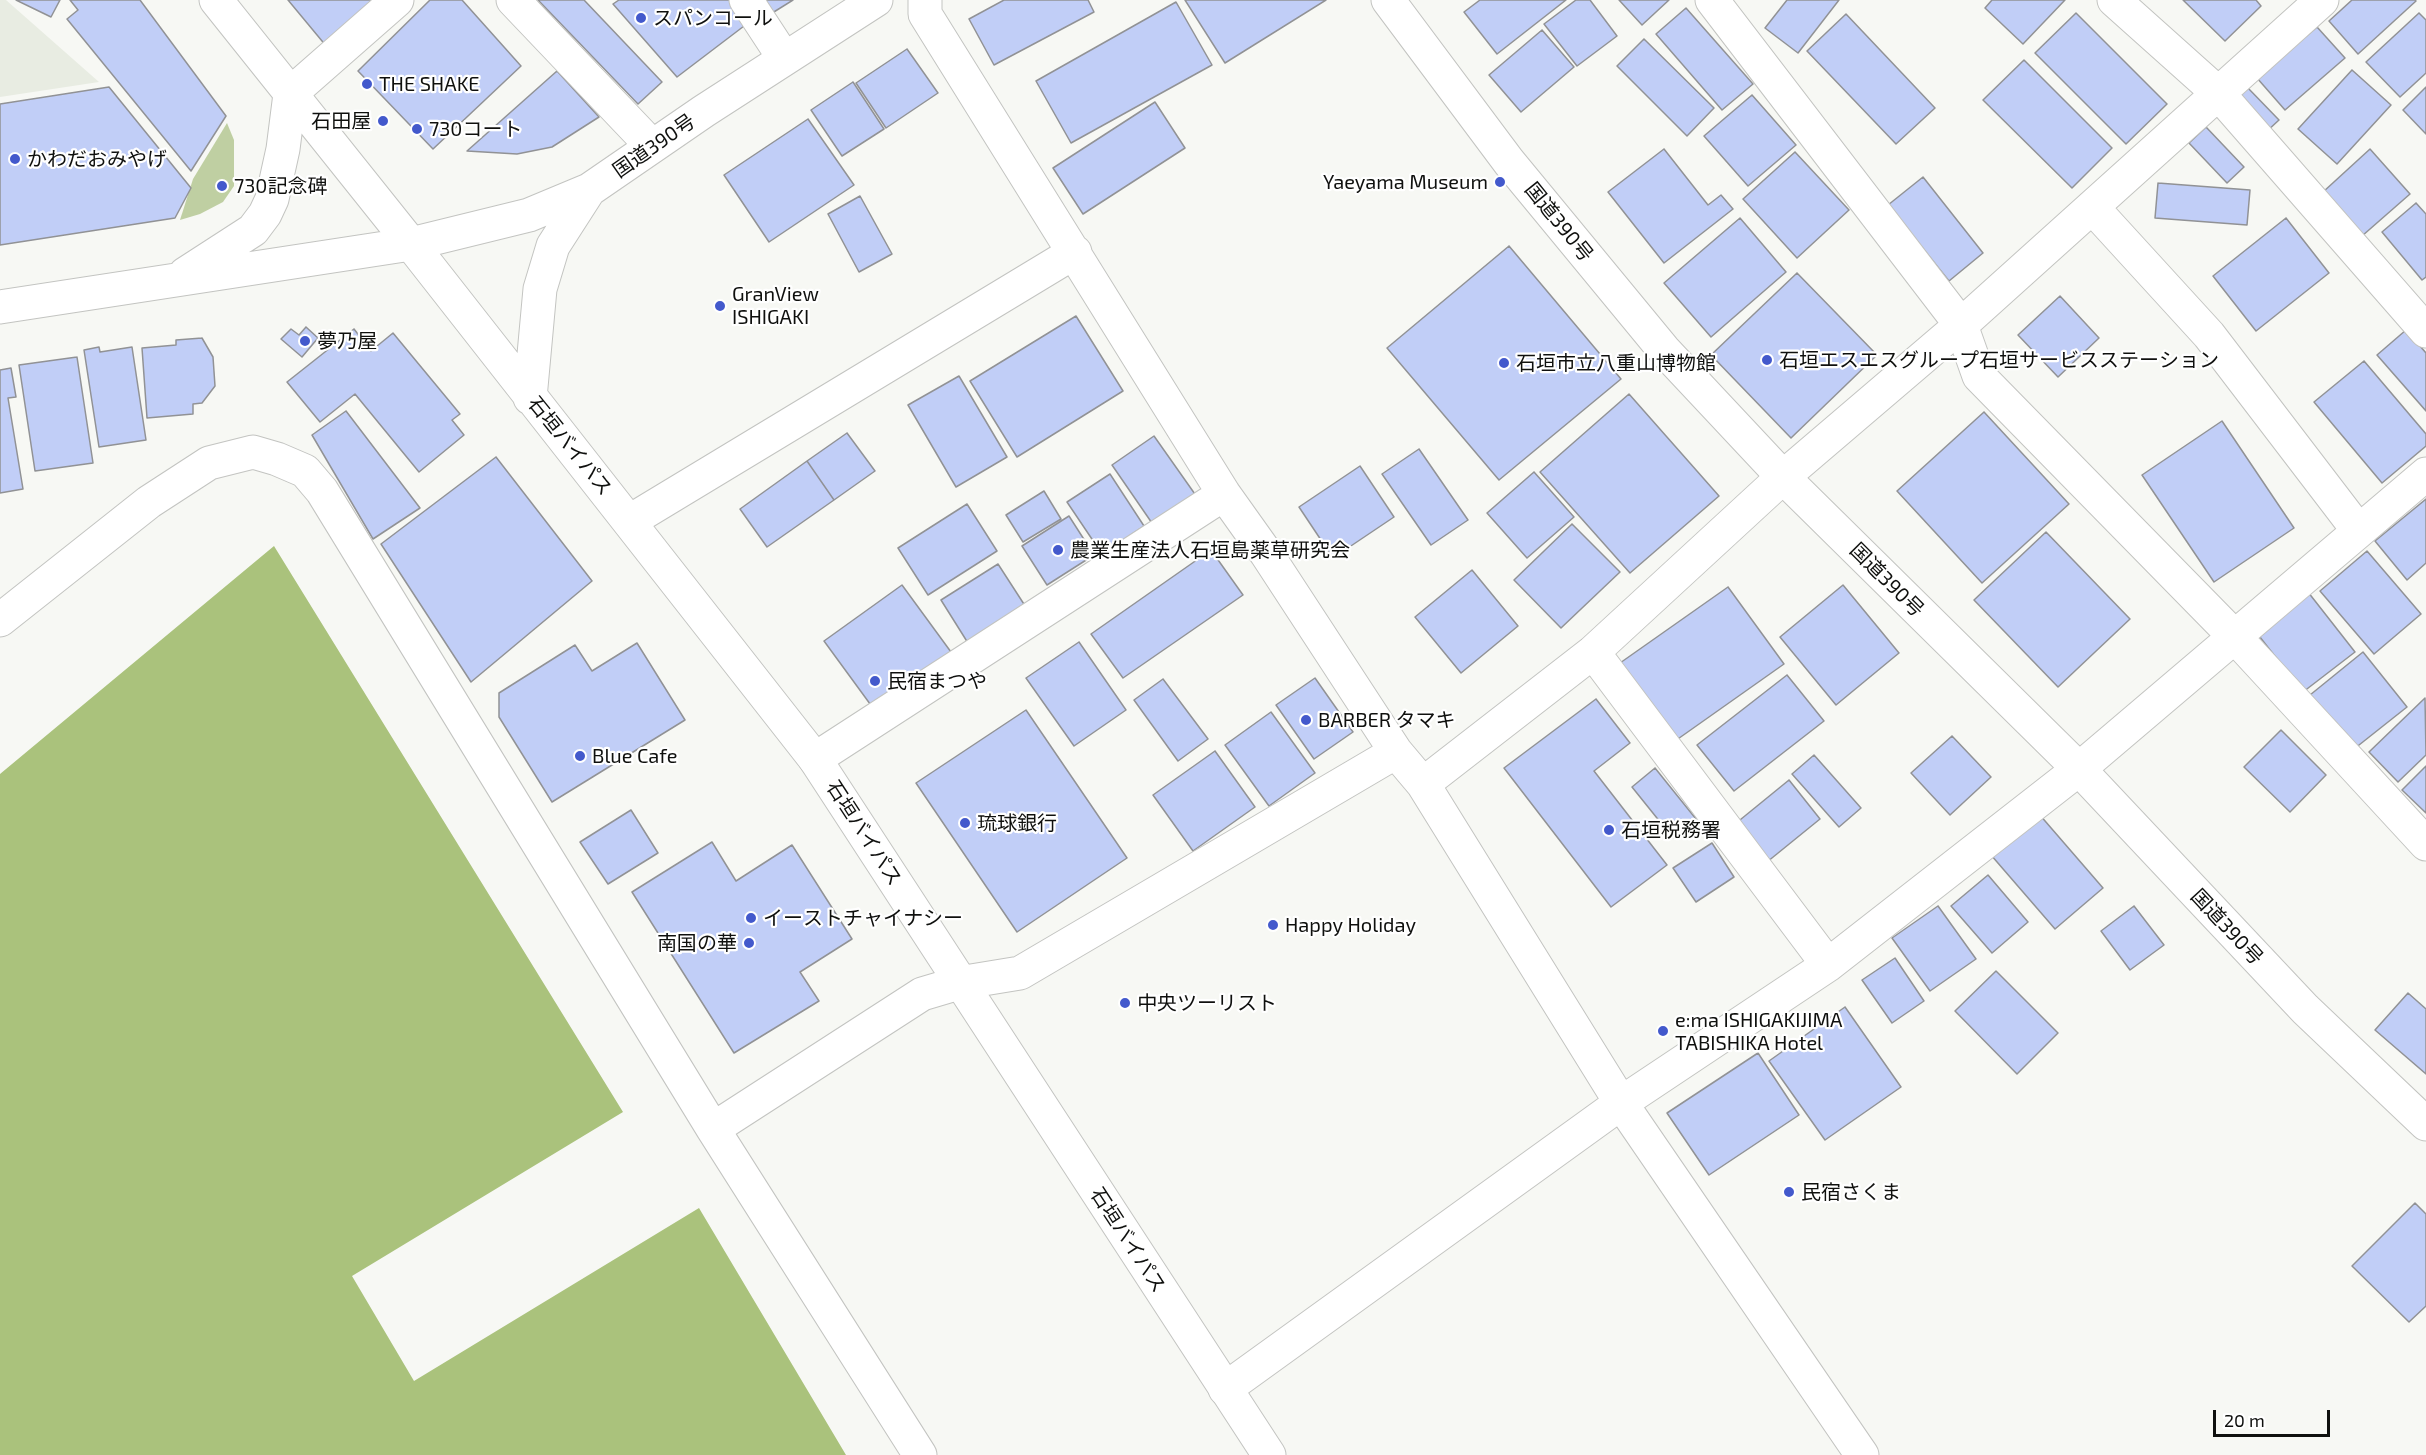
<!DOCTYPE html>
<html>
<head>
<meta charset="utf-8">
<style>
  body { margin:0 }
  #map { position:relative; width:2426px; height:1455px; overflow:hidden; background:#f7f8f4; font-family:"Exo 2",sans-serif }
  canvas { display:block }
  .scale { position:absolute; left:2213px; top:1410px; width:117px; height:27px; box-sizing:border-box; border:3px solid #0f100e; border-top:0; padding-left:8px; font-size:18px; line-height:21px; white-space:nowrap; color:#0f100e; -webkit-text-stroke:4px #fff; paint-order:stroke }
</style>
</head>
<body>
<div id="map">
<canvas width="2426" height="1455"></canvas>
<div class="scale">20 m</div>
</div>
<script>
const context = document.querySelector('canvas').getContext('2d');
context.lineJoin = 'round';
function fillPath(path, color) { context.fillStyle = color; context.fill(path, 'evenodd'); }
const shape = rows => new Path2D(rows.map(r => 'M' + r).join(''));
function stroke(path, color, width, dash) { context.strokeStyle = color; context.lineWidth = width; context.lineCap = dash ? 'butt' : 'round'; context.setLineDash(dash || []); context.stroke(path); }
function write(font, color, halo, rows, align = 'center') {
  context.font = font + ' "Exo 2","Noto Sans JP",sans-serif'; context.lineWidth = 4.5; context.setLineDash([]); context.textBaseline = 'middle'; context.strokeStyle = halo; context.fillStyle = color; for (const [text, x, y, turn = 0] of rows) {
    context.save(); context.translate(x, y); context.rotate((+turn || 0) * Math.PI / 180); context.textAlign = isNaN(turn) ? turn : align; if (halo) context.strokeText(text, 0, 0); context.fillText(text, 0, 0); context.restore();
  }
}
fillPath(shape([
  [0,0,6,0,99,82,0,97]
]), '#e8ece2');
fillPath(shape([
  [227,123,234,140,234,186,223,202,200,214,180,220,193,179]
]), '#bfcfa2');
fillPath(shape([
  [274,546,623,1112,352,1276,414,1381,699,1208,846,1455,0,1455,0,774]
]), '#aac27c');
const building = shape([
  [16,0,60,0,51,17,16,0],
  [70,0,140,0,226,116,191,171,67,19,78,10,70,0],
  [288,0,383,0,327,47,288,0],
  [430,0,462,0,521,66,433,149,358,71,430,0],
  [538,0,584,0,662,82,638,104,538,0],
  [619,0,733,0,748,23,677,77,613,4,619,0],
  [760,0,793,0,769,15,760,0],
  [1004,0,1088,0,1094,12,994,65,969,19,1004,0],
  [1185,0,1326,0,1225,63,1185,0],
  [1480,0,1566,0,1497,54,1464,12,1480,0],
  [1576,0,1590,0,1617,36,1577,66,1544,24,1576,0],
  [1619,0,1669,0,1642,25,1619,0],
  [1787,0,1839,0,1798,53,1765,28,1787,0],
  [1992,0,2065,0,2023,44,1985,8,1992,0],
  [2183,0,2256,0,2261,6,2225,41,2183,0],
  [2352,0,2415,0,2416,1,2358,54,2329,21,2352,0],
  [1176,2,1212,65,1071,143,1036,81,1176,2],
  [1686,8,1753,84,1722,110,1656,34,1686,8],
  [2076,13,2167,104,2126,144,2035,53,2076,13],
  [2419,13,2426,20,2426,73,2400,97,2366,62,2419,13],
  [1846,14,1935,108,1896,144,1807,51,1846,14],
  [2317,27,2345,58,2285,110,2257,78,2317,27],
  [1542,30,1574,67,1521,112,1489,75,1542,30],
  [1644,39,1714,108,1687,136,1617,66,1644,39],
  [907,49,938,93,886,128,856,83,907,49],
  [2024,60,2112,148,2072,188,1983,100,2024,60],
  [2352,70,2391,105,2337,164,2298,129,2352,70],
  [557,71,599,117,552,147,517,154,467,151,557,71],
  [853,82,884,129,842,156,811,110,853,82],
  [109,87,191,188,175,218,0,245,0,104,109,87],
  [2247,87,2279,120,2266,132,2234,99,2247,87],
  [2426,87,2426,134,2403,110,2426,87],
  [1752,95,1796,145,1748,186,1704,136,1752,95],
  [1155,102,1185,148,1083,214,1053,168,1155,102],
  [808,119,854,185,769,242,724,175,808,119],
  [2206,127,2244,167,2227,183,2189,143,2206,127],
  [1664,149,1708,205,1721,195,1733,209,1664,263,1608,192,1664,149],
  [2370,149,2410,194,2362,236,2323,192,2370,149],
  [1795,152,1849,210,1797,258,1743,199,1795,152],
  [1923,177,1983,253,1949,281,1888,205,1923,177],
  [2158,183,2250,190,2247,225,2155,218,2158,183],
  [860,196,892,254,859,272,828,214,860,196],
  [2416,203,2426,214,2426,277,2422,280,2382,232,2416,203],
  [1740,218,1786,272,1711,337,1664,283,1740,218],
  [2286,218,2329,273,2256,331,2213,276,2286,218],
  [1509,246,1621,379,1499,480,1387,348,1509,246],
  [1797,273,1877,355,1791,438,1711,355,1797,273],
  [2060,296,2099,338,2058,377,2018,335,2060,296],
  [1076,316,1123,391,1017,457,970,381,1076,316],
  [306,327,318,338,302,357,281,339,291,329,299,335,306,327],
  [354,329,371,351,393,333,460,414,452,420,464,435,419,472,355,394,320,422,287,382,354,329],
  [2406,330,2426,353,2426,411,2377,355,2406,330],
  [202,338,213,357,215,386,202,403,193,404,193,414,147,418,142,348,176,345,176,340,202,338],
  [99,347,100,352,132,347,146,440,99,447,84,350,99,347],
  [77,357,93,463,35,471,19,365,77,357],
  [2364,361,2426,434,2426,446,2382,483,2314,402,2364,361],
  [11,368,16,397,8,398,23,489,0,493,0,370,11,368],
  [959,376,1007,457,956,487,908,405,959,376],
  [1629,394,1719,496,1630,573,1540,472,1629,394],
  [346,411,420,508,373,539,312,435,346,411],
  [1984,412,2069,504,1982,583,1897,491,1984,412],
  [2222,421,2294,528,2214,582,2142,475,2222,421],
  [847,433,875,471,834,500,807,461,847,433],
  [1154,436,1197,497,1154,526,1112,465,1154,436],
  [1419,449,1468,520,1431,545,1382,474,1419,449],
  [496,457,592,581,471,682,381,544,496,457],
  [807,461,834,500,767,547,740,509,807,461],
  [1360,466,1394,517,1333,558,1299,507,1360,466],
  [1534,472,1574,517,1527,558,1487,513,1534,472],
  [1110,474,1144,526,1102,554,1067,502,1110,474],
  [1044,491,1061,519,1023,542,1006,515,1044,491],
  [2426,499,2426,563,2407,580,2375,541,2426,499],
  [967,504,997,551,928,595,898,548,967,504],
  [1069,516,1094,555,1047,585,1022,546,1069,516],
  [1572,524,1620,572,1561,628,1514,580,1572,524],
  [2046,532,2130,619,2058,687,1974,600,2046,532],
  [1211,550,1243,595,1123,678,1091,634,1211,550],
  [2367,551,2421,614,2374,654,2320,591,2367,551],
  [998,564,1031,615,973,651,941,600,998,564],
  [1472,570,1518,626,1461,673,1415,617,1472,570],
  [902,585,951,652,873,708,824,641,902,585],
  [1843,585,1899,653,1836,705,1780,637,1843,585],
  [1728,587,1784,664,1675,741,1620,663,1728,587],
  [2308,592,2355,652,2303,692,2256,632,2308,592],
  [1079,642,1126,710,1074,746,1026,678,1079,642],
  [637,643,685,720,552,802,499,717,499,693,575,645,592,671,637,643],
  [2363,652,2407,707,2354,749,2310,695,2363,652],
  [1787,675,1824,721,1734,791,1697,745,1787,675],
  [1315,678,1353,732,1314,759,1276,705,1315,678],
  [1163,679,1208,739,1178,761,1134,700,1163,679],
  [2425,698,2426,755,2398,782,2369,752,2425,698],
  [1596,699,1630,743,1594,771,1667,865,1611,907,1504,768,1596,699],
  [1026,710,1127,858,1017,932,916,783,1026,710],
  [1271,712,1315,773,1269,806,1225,745,1271,712],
  [2281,730,2326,775,2290,812,2244,767,2281,730],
  [1952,736,1991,777,1950,815,1911,773,1952,736],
  [1215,751,1255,807,1193,851,1153,795,1215,751],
  [1814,755,1861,808,1839,827,1792,774,1814,755],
  [2426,766,2426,813,2402,790,2426,766],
  [1655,768,1696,819,1673,838,1632,787,1655,768],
  [1789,780,1820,819,1767,862,1735,824,1789,780],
  [631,810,658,853,608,884,580,842,631,810],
  [2039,814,2103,888,2055,929,1991,855,2039,814],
  [712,842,736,881,792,845,852,939,800,972,819,1001,734,1053,632,892,712,842],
  [1712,843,1734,877,1696,902,1673,868,1712,843],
  [1988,875,2028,922,1992,953,1951,906,1988,875],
  [1938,906,1976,959,1930,991,1892,938,1938,906],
  [2134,906,2164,945,2130,970,2101,931,2134,906],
  [1895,958,1924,1001,1892,1023,1862,980,1895,958],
  [1996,971,2058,1033,2017,1074,1955,1011,1996,971],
  [2408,993,2426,1009,2426,1074,2375,1030,2408,993],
  [1845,1007,1901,1087,1825,1140,1769,1061,1845,1007],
  [1758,1053,1799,1115,1709,1175,1667,1113,1758,1053],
  [2415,1203,2426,1214,2426,1306,2409,1322,2352,1266,2415,1203]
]);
fillPath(building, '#c1cef7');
stroke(building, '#919295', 1.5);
const minor = shape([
  [216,0,411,244],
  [513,0,652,146],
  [746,0,784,58],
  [925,0,925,14,1224,494,1266,553,1396,752,1423,784,1621,1103,1862,1455],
  [1712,0,1961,325,1979,376,2235,637,2426,844],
  [2114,0,2218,93,2426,331],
  [2092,207,2209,335,2358,530],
  [185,274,253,230,265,214,272,199,283,149,290,94,397,0],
  [0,307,411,244],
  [630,521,1075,252],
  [0,620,149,502,209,463,253,452,277,459,305,471,322,491,713,1129,922,994,959,983,1020,973,1396,752],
  [1593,652,1828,965],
  [815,759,1224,494],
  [1423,784,1593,652,1783,477,1961,325,2322,0],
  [713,1129,920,1455],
  [1225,1389,1621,1103,1828,965,2079,769,2426,474]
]);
const highway = shape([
  [876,0,704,111,589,190,529,215,411,244,815,759,1269,1455],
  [1388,0,1509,162,1664,350,1783,477,2079,769,2305,1009,2426,1124],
  [530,398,540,289,553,246,589,190]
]);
stroke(minor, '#c3c4c1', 35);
stroke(highway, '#c3c4c1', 35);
stroke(minor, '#fff', 33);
stroke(highway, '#fff', 33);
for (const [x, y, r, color] of [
  [641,18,6,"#4359cc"],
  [367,84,6,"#4359cc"],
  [383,121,6,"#4359cc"],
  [417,129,6,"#4359cc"],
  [15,159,6,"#4359cc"],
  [1500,182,6,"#4359cc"],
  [222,186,6,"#4359cc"],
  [720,306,6,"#4359cc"],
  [305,341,6,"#4359cc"],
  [1767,360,6,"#4359cc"],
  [1504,363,6,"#4359cc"],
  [1058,550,6,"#4359cc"],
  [875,681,6,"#4359cc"],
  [1306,720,6,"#4359cc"],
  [580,756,6,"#4359cc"],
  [965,823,6,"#4359cc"],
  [1609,830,6,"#4359cc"],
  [751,918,6,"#4359cc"],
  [1273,925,6,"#4359cc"],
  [749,943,6,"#4359cc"],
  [1125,1003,6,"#4359cc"],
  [1663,1031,6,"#4359cc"],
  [1789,1192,6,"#4359cc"]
]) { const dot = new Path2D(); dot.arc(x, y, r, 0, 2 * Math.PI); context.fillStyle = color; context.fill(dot); stroke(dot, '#fff', 2); }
write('20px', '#0f100e', '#fff', [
  ["スパンコール",653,18],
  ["THE SHAKE",379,84],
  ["石田屋",371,121,"right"],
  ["730コート",429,129],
  ["かわだおみやげ",27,159],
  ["Yaeyama Museum",1488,182,"right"],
  ["730記念碑",234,186],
  ["GranView",732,294],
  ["ISHIGAKI",732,317],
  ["夢乃屋",317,341],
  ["石垣エスエスグループ石垣サービスステーション",1779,360],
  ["石垣市立八重山博物館",1516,363],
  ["農業生産法人石垣島薬草研究会",1070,550],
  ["民宿まつや",887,681],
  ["BARBER タマキ",1318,720],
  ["Blue Cafe",592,756],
  ["琉球銀行",977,823],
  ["石垣税務署",1621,830],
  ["イーストチャイナシー",763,918],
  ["Happy Holiday",1285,925],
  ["南国の華",737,943,"right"],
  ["中央ツーリスト",1137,1003],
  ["e:ma ISHIGAKIJIMA",1675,1020],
  ["TABISHIKA Hotel",1675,1043],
  ["民宿さくま",1801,1192]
], 'left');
write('20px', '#0f100e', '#fff', [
  ["国道390号",654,146,-35],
  ["国道390号",1559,222,51],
  ["石垣バイパス",570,446,51],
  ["国道390号",1887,580,45],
  ["石垣バイパス",864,833,57],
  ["国道390号",2227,927,47],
  ["石垣バイパス",1128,1240,57]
]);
</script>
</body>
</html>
